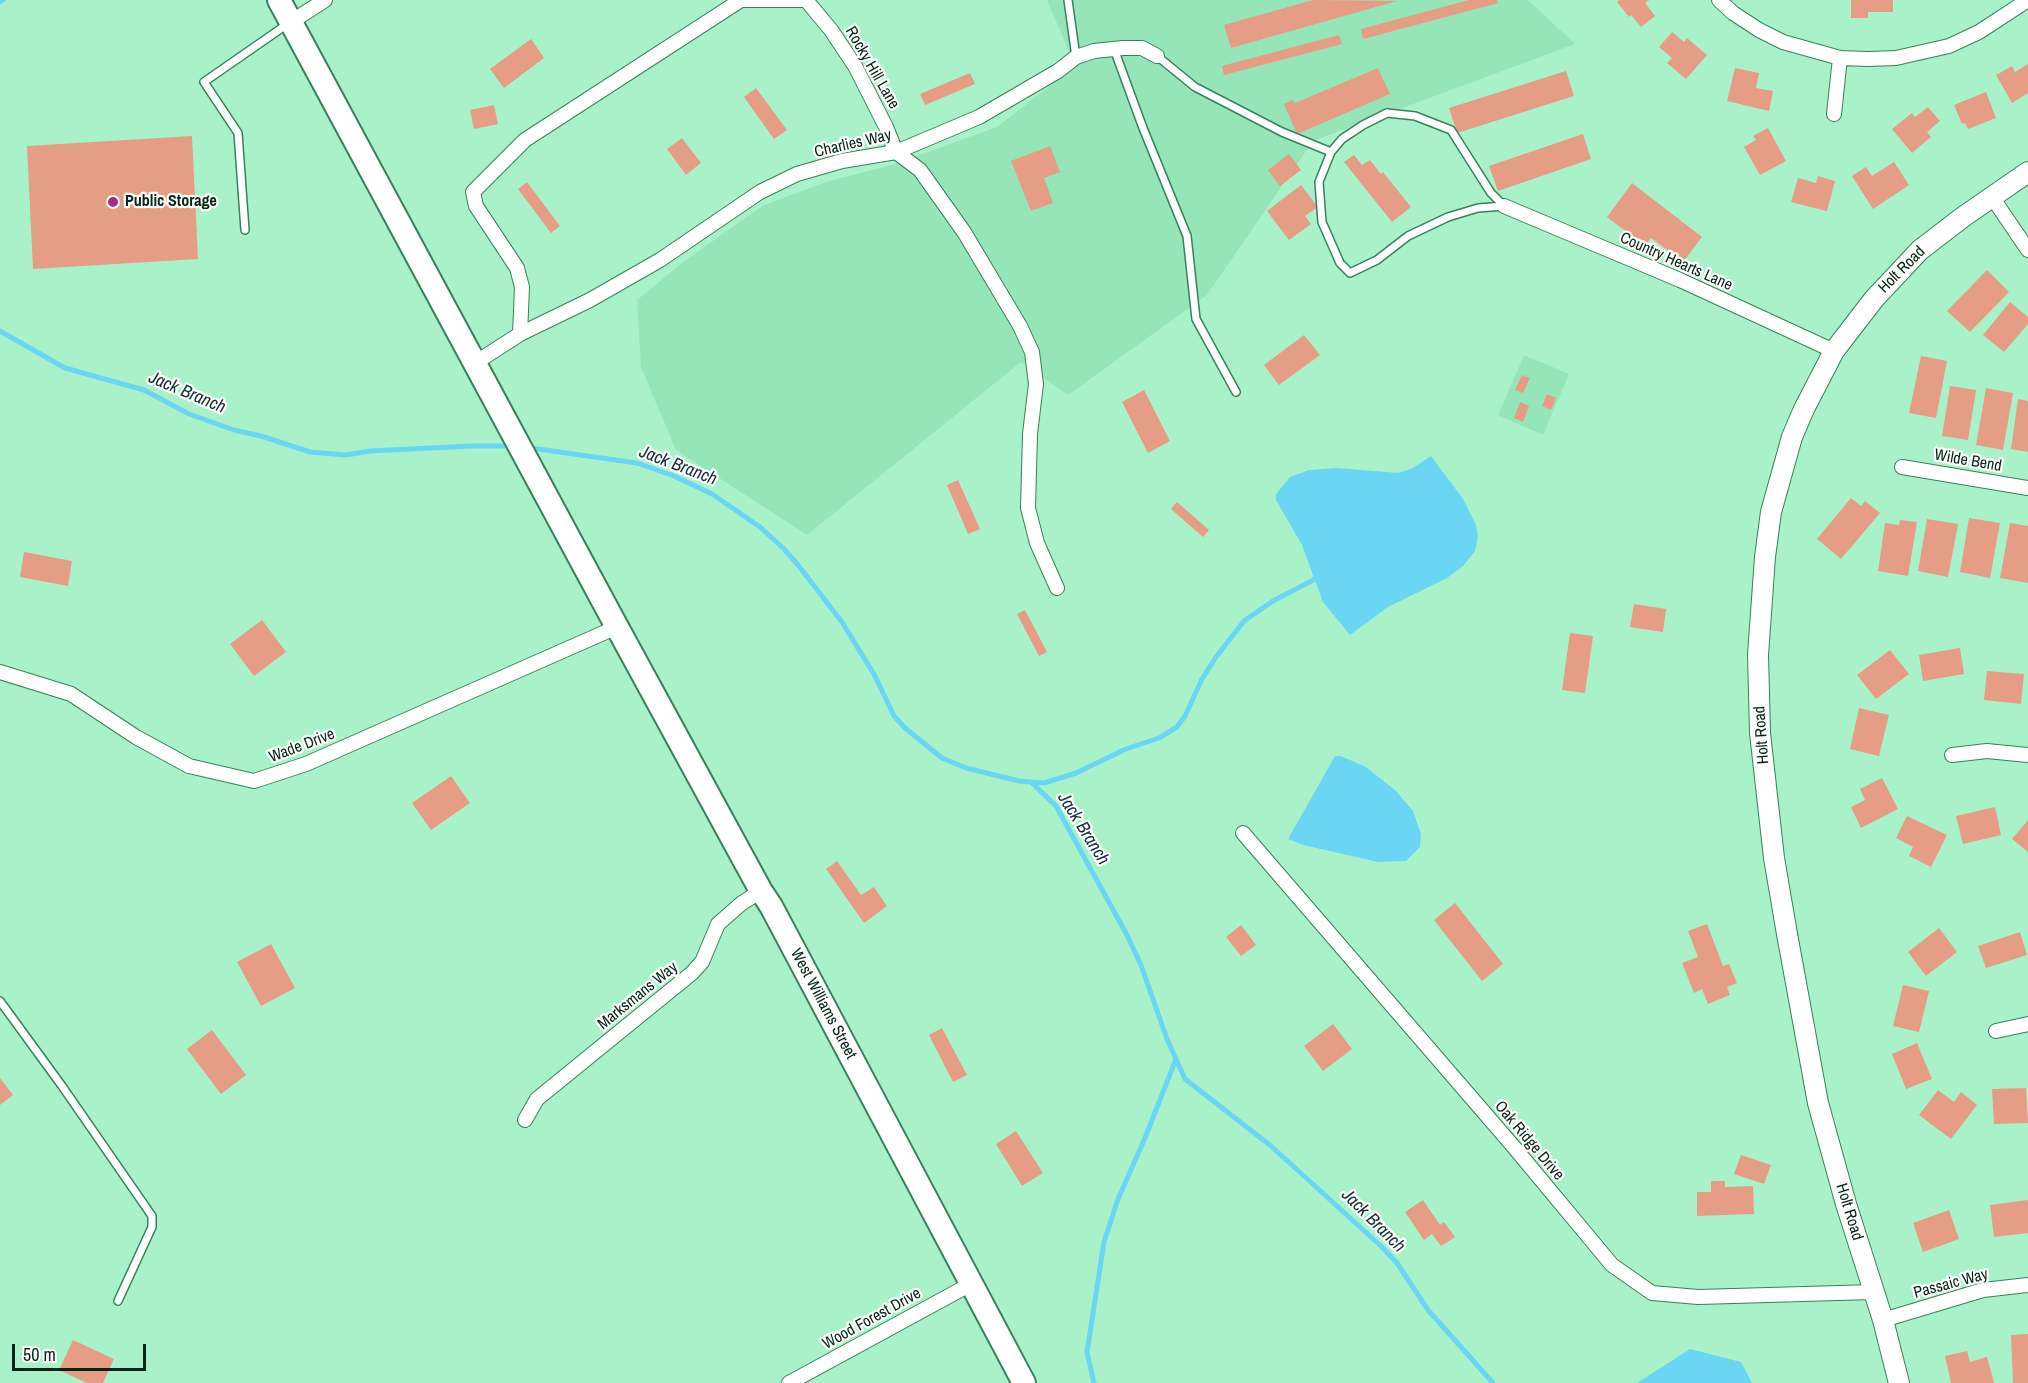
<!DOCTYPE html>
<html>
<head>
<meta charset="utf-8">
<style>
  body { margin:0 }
  #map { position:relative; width:2028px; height:1383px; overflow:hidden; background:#a9f2c9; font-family:"Archivo Narrow",sans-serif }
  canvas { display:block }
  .scale { position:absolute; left:12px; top:1344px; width:134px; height:27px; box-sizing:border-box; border:3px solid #062516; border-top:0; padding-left:8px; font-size:18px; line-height:21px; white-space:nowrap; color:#062516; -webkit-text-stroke:4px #fff; paint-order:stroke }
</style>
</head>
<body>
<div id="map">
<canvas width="2028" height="1383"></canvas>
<div class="scale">50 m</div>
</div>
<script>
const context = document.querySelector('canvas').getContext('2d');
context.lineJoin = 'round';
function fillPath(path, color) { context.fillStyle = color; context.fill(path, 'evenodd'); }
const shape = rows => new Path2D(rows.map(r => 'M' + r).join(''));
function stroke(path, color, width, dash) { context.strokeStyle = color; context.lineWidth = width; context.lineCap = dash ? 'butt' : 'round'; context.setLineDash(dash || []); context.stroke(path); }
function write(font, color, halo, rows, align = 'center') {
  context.font = font + ' "Archivo Narrow",sans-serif'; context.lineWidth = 4.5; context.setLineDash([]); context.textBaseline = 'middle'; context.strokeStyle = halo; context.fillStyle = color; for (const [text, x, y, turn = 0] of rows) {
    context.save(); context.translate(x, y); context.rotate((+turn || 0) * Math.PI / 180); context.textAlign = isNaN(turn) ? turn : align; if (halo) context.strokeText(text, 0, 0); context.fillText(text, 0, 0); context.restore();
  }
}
fillPath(shape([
  [1047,0,1528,0,1575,44,1313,141,1207,295,1068,395,1021,362,807,535,676,450,641,367,637,300,686,260,762,206,826,182,895,164,997,127,1075,66],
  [1524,355,1569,374,1543,435,1498,415]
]), '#95e5b9');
fillPath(shape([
  [1431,456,1463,499,1476,525,1478,536,1475,551,1463,566,1447,578,1388,607,1350,635,1323,602,1302,545,1276,500,1276,494,1290,477,1309,470,1337,468,1398,473,1413,468],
  [1335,756,1341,756,1366,767,1396,791,1413,811,1421,834,1420,847,1406,861,1378,862,1303,845,1288,839],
  [1690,1349,1741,1362,1752,1383,1637,1383]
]), '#6bd6f4');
stroke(shape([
  [0,2,3,0],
  [0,331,65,368,144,390,189,414,234,430,261,436,310,452,346,455,370,451,471,446,512,446],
  [531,448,637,463,674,476,712,494,760,527,784,549,798,565,842,622,875,676,894,716,905,728,942,758,966,768,1019,781,1044,783,1076,773,1126,749,1159,738,1177,727,1185,716,1202,679,1216,657,1244,621,1273,601,1321,576],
  [1031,782,1056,806,1127,935,1141,965,1167,1039,1185,1079,1271,1146,1382,1247,1397,1263,1428,1310,1493,1383],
  [1094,1383,1087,1352,1104,1242,1118,1199,1145,1138,1176,1059]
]), '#6bd6f4', 5);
fillPath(shape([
  [1313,0,1397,1,1231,48,1224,25],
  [1469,0,1497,0,1498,3,1363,39,1361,29],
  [1619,0,1649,0,1645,3,1655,16,1641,27,1631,15,1629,17,1617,2],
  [1851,0,1893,0,1893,12,1868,12,1868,18,1851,18],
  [1672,32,1684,42,1687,38,1707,55,1686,79,1667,63,1672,58,1659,47],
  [1339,35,1342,44,1224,75,1222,66],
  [531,39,544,58,504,88,490,69],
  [2028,64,2028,93,2012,103,1996,75,2012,66,2015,72],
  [1378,68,1390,94,1297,134,1284,104,1293,100,1295,103],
  [1735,68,1759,73,1756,88,1773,91,1769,111,1727,101],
  [1566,71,1574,96,1457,133,1449,108],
  [970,73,975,84,925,105,920,94],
  [756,88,787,130,774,139,744,97],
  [1986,92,1996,118,1968,129,1965,123,1962,124,1954,105],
  [494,105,498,124,474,129,470,110],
  [1928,107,1940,121,1927,132,1931,137,1912,153,1892,129,1912,113,1915,117],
  [1768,128,1786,161,1760,175,1744,147,1756,140,1753,136],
  [1583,134,1591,159,1498,191,1489,166],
  [192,136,198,259,33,269,27,146],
  [682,138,701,163,686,175,667,149],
  [1050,146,1060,172,1044,178,1053,203,1031,211,1011,161],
  [1289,154,1301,170,1280,186,1268,170],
  [1354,155,1362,165,1370,160,1381,174,1383,172,1411,207,1392,222,1344,162],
  [1894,162,1909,185,1873,209,1852,176,1866,167,1872,176],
  [1818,176,1835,181,1827,211,1791,202,1798,178,1816,183],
  [527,182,560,226,551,233,518,189],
  [1632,183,1702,237,1683,262,1651,238,1645,246,1607,217],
  [1301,185,1318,207,1305,216,1311,224,1289,240,1267,211],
  [1987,270,2009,292,1970,332,1947,311],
  [2010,302,2028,317,2028,324,2004,352,1983,335],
  [1304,335,1320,355,1279,385,1264,365],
  [1921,356,1947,361,1936,418,1909,413],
  [1522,375,1530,378,1523,393,1515,390],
  [1950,386,1976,390,1968,440,1942,436],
  [1986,388,2013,393,2003,450,1976,445],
  [1144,390,1170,441,1148,453,1122,402],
  [1547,394,1556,398,1551,410,1542,406],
  [2018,399,2028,401,2028,452,2011,449],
  [1520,402,1529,406,1523,422,1514,418],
  [958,480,980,529,968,534,947,485],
  [1851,498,1861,506,1865,501,1880,513,1841,559,1817,539],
  [1177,502,1209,530,1203,537,1171,509],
  [1969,518,2000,523,1990,578,1960,572],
  [1927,519,1958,524,1948,577,1918,571],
  [1900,520,1917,522,1908,576,1878,571,1885,523,1899,525],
  [2010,523,2028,526,2028,583,2000,578],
  [24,552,72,561,68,586,20,577],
  [1634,604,1666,609,1663,632,1630,627],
  [1025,610,1047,652,1039,656,1017,614],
  [262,620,286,652,254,676,230,644],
  [1570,633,1593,636,1585,693,1562,690],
  [1960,648,1964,674,1923,681,1919,655],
  [1890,650,1909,674,1876,699,1857,675],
  [1987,671,2024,674,2021,704,1984,700],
  [1859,708,1889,715,1879,756,1850,749],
  [451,776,470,803,431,830,412,803],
  [1882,778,1898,809,1861,828,1851,807,1865,800,1860,789],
  [1995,807,2001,835,1963,844,1956,816],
  [1907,816,1947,835,1931,867,1909,856,1913,847,1896,838],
  [2028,820,2028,852,2012,839],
  [837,861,861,895,874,887,887,906,864,923,826,869],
  [1455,903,1503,964,1482,981,1434,920],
  [1707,924,1723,966,1729,964,1737,983,1727,987,1730,995,1708,1004,1702,989,1694,993,1682,963,1698,957,1688,931],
  [1241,925,1256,945,1241,956,1226,937],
  [1939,928,1957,952,1926,976,1908,952],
  [2020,932,2027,955,1986,968,1978,946],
  [271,944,295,988,261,1006,237,962],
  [1903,985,1929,991,1919,1032,1893,1026],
  [1333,1024,1352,1049,1323,1071,1304,1046],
  [942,1028,967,1075,953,1082,929,1035],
  [212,1030,246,1075,221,1094,187,1049],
  [1917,1043,1932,1079,1906,1089,1892,1054],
  [0,1078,13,1095,0,1105],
  [2026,1088,2028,1123,1994,1124,1992,1089],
  [1938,1090,1954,1102,1961,1092,1977,1105,1951,1139,1919,1115],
  [1016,1131,1043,1173,1022,1186,996,1144],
  [1741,1155,1771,1165,1764,1184,1734,1174],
  [1711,1181,1725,1181,1725,1187,1753,1186,1754,1214,1697,1216,1697,1192,1711,1192],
  [1423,1200,1440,1225,1444,1222,1455,1237,1441,1246,1432,1234,1424,1240,1405,1212],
  [2028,1200,2028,1233,1994,1237,1990,1205],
  [1949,1210,1959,1239,1923,1252,1913,1223],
  [2028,1334,2028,1383,2013,1383,2011,1335],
  [73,1340,114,1359,103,1383,87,1383,59,1370],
  [1967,1351,1970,1362,1987,1357,1994,1383,1951,1383,1945,1356]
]), '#e59d85');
const lane = shape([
  [1068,0,1076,57],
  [1114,49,1143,128,1187,236,1196,319,1236,392],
  [1157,56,1195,87,1282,132,1331,152],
  [1387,113,1415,116,1451,130,1491,193,1504,206,1478,208,1448,217,1408,236,1377,260,1350,273,1340,263,1322,222,1319,182,1331,152,1342,139,1363,125,1387,113],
  [245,230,238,133,204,82,289,23],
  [0,1001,62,1086,152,1216,152,1227,118,1301]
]);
const street = shape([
  [1719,0,1733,13,1759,30,1783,42,1840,58,1868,59,1896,58,1949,46,1979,32,2028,0],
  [291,22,325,0],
  [1834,114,1840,58],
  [1992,197,2028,250],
  [1504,206,1680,280,1834,351],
  [520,334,522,287,517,268,476,206,473,192,525,140,741,0,806,0,831,30,855,66,886,127,896,152,920,170,964,232,1020,326,1032,352,1036,384,1030,434,1028,508,1037,543,1057,588],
  [475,363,520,334,590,300,660,260,760,192,797,174,842,161,896,152,979,117,1058,71,1076,57,1094,51,1123,48,1142,48,1157,56],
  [1902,467,2028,488],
  [0,672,71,694,136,737,189,766,254,781,306,764,617,627],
  [1952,755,1987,751,2028,755],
  [1243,833,1513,1146,1612,1265,1652,1293,1698,1297,1874,1292],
  [1996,1031,2028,1024],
  [525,1120,537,1099,692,973,702,962,718,924,742,903,761,891],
  [1883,1320,1983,1290,2028,1285],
  [789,1383,971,1284]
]);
const secondary = shape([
  [1899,1383,1883,1320,1846,1204,1818,1103,1787,934,1774,858,1760,733,1758,655,1765,557,1771,512,1792,437,1804,409,1834,351,1874,299,1920,250,1963,217,2028,172]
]);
const primary = shape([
  [279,0,617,627,761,891,771,906,1024,1383]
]);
stroke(lane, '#39805c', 10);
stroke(street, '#39805c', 16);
stroke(secondary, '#39805c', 22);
stroke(primary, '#39805c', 26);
stroke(lane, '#fff', 7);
stroke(street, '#fff', 14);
stroke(secondary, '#fff', 20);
stroke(primary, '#fff', 22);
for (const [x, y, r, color] of [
  [113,202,6,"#a22d86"]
]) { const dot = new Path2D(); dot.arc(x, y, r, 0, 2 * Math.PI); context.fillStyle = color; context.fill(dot); stroke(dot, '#fff', 2); }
write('16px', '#062516', '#fff', [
  ["Rocky Hill Lane",872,68,60],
  ["Charlies Way",853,144,-13],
  ["Country Hearts Lane",1676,262,24],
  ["Holt Road",1902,270,-45],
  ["Wilde Bend",1968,461,10],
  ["Holt Road",1762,735,-94],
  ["Wade Drive",302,746,-21],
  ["Marksmans Way",638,996,-39],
  ["West Williams Street",823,1004,62],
  ["Oak Ridge Drive",1529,1141,50],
  ["Holt Road",1849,1212,73],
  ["Passaic Way",1951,1284,-15],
  ["Wood Forest Drive",872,1319,-29]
]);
write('bold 16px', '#062516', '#fff', [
  ["Public Storage",125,202]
], 'left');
write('italic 18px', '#162e35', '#fff', [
  ["Jack Branch",187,393,23],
  ["Jack Branch",678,466,21],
  ["Jack Branch",1083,829,58],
  ["Jack Branch",1373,1221,45]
]);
</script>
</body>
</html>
